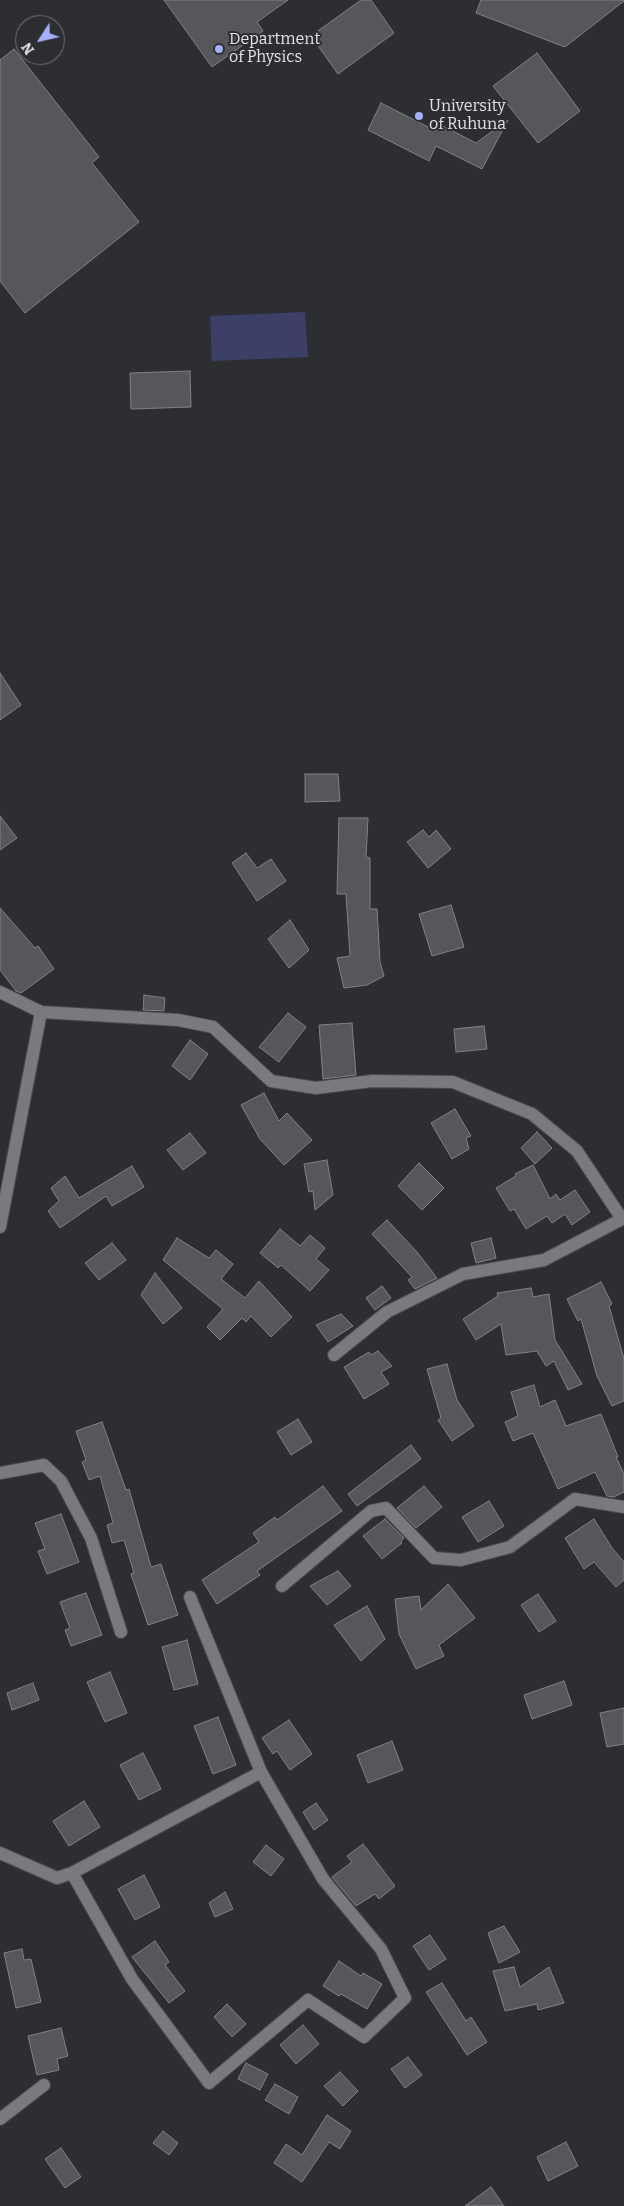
<!DOCTYPE html>
<html>
<head>
<meta charset="utf-8">
<style>
  body { margin:0 }
  #map { position:relative; width:624px; height:2206px; overflow:hidden; background:#2d2e31; font-family:Bitter,serif }
  canvas { display:block }
  .north { position:absolute; left:15px; top:15px; width:50px; height:50px; box-sizing:border-box; background:#2d2e31; border:1px solid #757679; border-radius:50%; rotate:235deg; font-size:14px; font-weight:700; line-height:20px; text-align:center; color:#e2e3e4 }
  .north::after { content:''; display:block; margin:auto; width:18px; height:22px; background:#a6b1fc; clip-path:polygon(50% 0,100% 100%,50% 72%,0 100%) }
</style>
</head>
<body>
<div id="map">
<canvas width="624" height="2206"></canvas>
<div class="north">N</div>
</div>
<script>
const context = document.querySelector('canvas').getContext('2d');
context.lineJoin = 'round';
function fillPath(path, color) { context.fillStyle = color; context.fill(path, 'evenodd'); }
const shape = rows => new Path2D(rows.map(r => 'M' + r).join(''));
function stroke(path, color, width, dash) { context.strokeStyle = color; context.lineWidth = width; context.lineCap = dash ? 'butt' : 'round'; context.setLineDash(dash || []); context.stroke(path); }
function write(font, color, halo, rows, align = 'center') {
  context.font = font + ' Bitter,serif'; context.lineWidth = 4; context.setLineDash([]); context.textBaseline = 'middle'; context.strokeStyle = halo; context.fillStyle = color; for (const [text, x, y, turn = 0] of rows) {
    context.save(); context.translate(x, y); context.rotate((+turn || 0) * Math.PI / 180); context.textAlign = isNaN(turn) ? turn : align; if (halo) context.strokeText(text, 0, 0); context.fillText(text, 0, 0); context.restore();
  }
}
fillPath(shape([
  [305,312,308,357,212,361,210,316]
]), '#3c4067');
const building = shape([
  [164,0,288,0,257,22,263,31,212,67,164,0],
  [361,0,371,0,394,33,338,74,311,36,361,0],
  [481,0,624,0,624,1,565,47,476,13,481,0],
  [14,49,99,157,92,163,139,222,25,313,0,281,0,60,14,49],
  [537,53,580,111,538,143,493,86,537,53],
  [381,103,436,131,439,124,476,143,508,120,482,169,436,146,429,161,368,130,381,103],
  [190,371,191,407,131,409,130,373,190,371],
  [0,673,21,705,0,720,0,673],
  [305,774,338,774,340,801,305,802,305,774],
  [0,816,17,838,0,850,0,816],
  [339,818,368,818,366,857,370,858,370,909,377,909,380,962,384,976,367,985,344,988,337,958,350,956,346,894,337,894,339,818],
  [423,830,429,837,436,830,451,849,428,868,407,842,423,830],
  [246,853,257,868,271,859,286,881,257,901,232,863,246,853],
  [451,905,464,947,432,956,419,914,451,905],
  [0,908,35,948,38,946,54,969,21,993,16,991,0,970,0,908],
  [290,920,309,950,289,968,268,939,290,920],
  [144,995,165,998,164,1011,143,1010,144,995],
  [288,1013,306,1027,279,1062,259,1047,288,1013],
  [352,1023,356,1075,323,1079,319,1025,352,1023],
  [484,1026,487,1049,456,1052,454,1029,484,1026],
  [190,1040,208,1054,190,1080,172,1066,190,1040],
  [264,1093,279,1121,287,1113,312,1140,284,1165,260,1139,241,1105,264,1093],
  [455,1109,471,1136,466,1138,469,1149,452,1159,431,1123,455,1109],
  [537,1132,552,1148,535,1164,521,1148,537,1132],
  [190,1133,206,1153,183,1170,167,1150,190,1133],
  [327,1160,333,1195,315,1210,313,1191,309,1192,304,1164,327,1160],
  [419,1163,444,1188,422,1210,398,1186,419,1163],
  [533,1165,550,1199,556,1194,560,1200,575,1190,590,1212,572,1225,565,1214,552,1223,547,1216,526,1229,514,1209,510,1211,496,1188,516,1176,515,1174,533,1165],
  [132,1166,144,1187,112,1206,106,1196,60,1228,48,1211,59,1201,51,1188,65,1176,79,1198,132,1166],
  [387,1220,417,1252,437,1278,415,1289,408,1280,412,1277,372,1234,387,1220],
  [280,1229,300,1246,310,1235,325,1248,316,1259,329,1270,310,1291,281,1265,278,1268,260,1253,280,1229],
  [177,1238,209,1258,216,1250,233,1264,221,1279,245,1298,259,1281,292,1317,271,1337,251,1316,246,1322,242,1318,220,1340,207,1327,223,1309,163,1260,177,1238],
  [491,1238,496,1258,476,1263,471,1243,491,1238],
  [112,1243,126,1260,99,1280,85,1263,112,1243],
  [155,1273,182,1308,163,1324,141,1295,155,1273],
  [601,1282,612,1304,609,1306,624,1359,624,1401,612,1406,597,1376,581,1319,578,1321,567,1299,601,1282],
  [382,1286,391,1298,375,1310,366,1298,382,1286],
  [531,1288,533,1297,549,1294,555,1340,582,1384,568,1390,554,1361,546,1366,537,1351,506,1355,501,1324,476,1340,463,1319,498,1296,497,1293,531,1288],
  [341,1314,353,1326,328,1342,316,1325,341,1314],
  [378,1351,392,1366,381,1372,389,1384,364,1399,344,1367,369,1352,371,1355,378,1351],
  [447,1364,457,1400,474,1426,452,1441,438,1420,441,1418,427,1369,447,1364],
  [534,1385,540,1407,555,1400,566,1426,601,1414,618,1457,616,1457,624,1474,624,1492,614,1497,607,1496,595,1472,558,1489,533,1433,513,1441,505,1422,518,1416,511,1392,534,1385],
  [298,1419,312,1442,291,1455,277,1432,298,1419],
  [102,1422,126,1490,129,1489,151,1567,161,1564,178,1615,148,1625,131,1574,134,1573,124,1540,112,1543,107,1525,113,1523,100,1476,89,1480,82,1462,86,1460,76,1431,102,1422],
  [411,1445,421,1459,357,1506,348,1494,411,1445],
  [323,1486,342,1511,257,1571,260,1575,217,1604,202,1580,259,1542,253,1533,275,1517,277,1520,323,1486],
  [424,1486,442,1507,416,1528,397,1508,424,1486],
  [489,1501,504,1526,478,1542,462,1517,489,1501],
  [61,1514,79,1562,47,1574,38,1551,45,1549,35,1523,61,1514],
  [385,1519,404,1538,401,1541,402,1543,382,1559,363,1536,385,1519],
  [594,1519,612,1548,624,1562,624,1580,616,1587,594,1562,584,1569,565,1538,594,1519],
  [338,1571,351,1586,327,1605,310,1586,338,1571],
  [448,1584,475,1618,439,1645,444,1656,416,1669,399,1634,395,1599,419,1596,421,1610,448,1584],
  [86,1593,102,1635,71,1646,65,1630,70,1628,60,1602,86,1593],
  [538,1594,556,1621,539,1632,521,1605,538,1594],
  [367,1606,385,1639,361,1661,334,1625,367,1606],
  [187,1640,198,1684,174,1690,162,1647,187,1640],
  [110,1672,127,1713,105,1722,87,1682,110,1672],
  [564,1681,572,1705,532,1719,524,1695,564,1681],
  [33,1683,39,1700,12,1710,7,1693,33,1683],
  [624,1708,624,1744,607,1747,600,1713,624,1708],
  [218,1717,236,1765,213,1774,194,1726,218,1717],
  [289,1720,312,1754,290,1770,277,1751,273,1754,262,1738,289,1720],
  [392,1741,403,1770,368,1783,357,1755,392,1741],
  [143,1753,161,1789,139,1800,120,1765,143,1753],
  [84,1801,100,1827,69,1846,53,1821,84,1801],
  [316,1803,328,1820,314,1830,303,1812,316,1803],
  [363,1844,395,1886,379,1899,375,1894,356,1906,332,1877,352,1862,347,1856,363,1844],
  [266,1845,284,1859,271,1876,253,1862,266,1845],
  [144,1875,160,1907,135,1920,118,1889,144,1875],
  [225,1892,233,1909,215,1917,209,1903,225,1892],
  [504,1926,520,1952,499,1963,488,1933,504,1926],
  [430,1935,446,1959,429,1970,413,1946,430,1935],
  [155,1941,169,1962,165,1965,185,1991,169,2003,132,1957,155,1941],
  [22,1949,24,1960,31,1959,41,2002,16,2008,4,1953,22,1949],
  [339,1961,361,1976,363,1973,382,1984,367,2009,341,1994,339,1996,323,1986,339,1961],
  [514,1967,520,1987,549,1967,564,2003,538,2010,537,2004,505,2011,493,1971,514,1967],
  [442,1983,466,2021,471,2017,487,2042,467,2055,426,1992,442,1983],
  [227,2004,246,2024,232,2037,214,2017,227,2004],
  [303,2025,319,2044,296,2064,280,2045,303,2025],
  [61,2028,68,2056,57,2059,59,2070,37,2075,28,2036,61,2028],
  [408,2057,422,2075,405,2088,391,2069,408,2057],
  [246,2063,268,2074,260,2090,238,2079,246,2063],
  [340,2072,358,2091,343,2106,324,2086,340,2072],
  [275,2084,298,2097,289,2114,265,2100,275,2084],
  [327,2115,351,2131,340,2149,329,2142,302,2182,274,2163,286,2144,302,2155,327,2115],
  [163,2131,178,2143,169,2155,153,2143,163,2131],
  [566,2142,578,2166,548,2181,537,2157,566,2142],
  [61,2148,81,2177,65,2188,45,2159,61,2148],
  [491,2187,504,2206,465,2206,491,2187]
]);
fillPath(building, '#56575a');
stroke(building, '#818285', 1);
const minor = shape([
  [0,992,41,1012,0,1227],
  [41,1012,178,1020,213,1027,271,1081,316,1088,372,1081,453,1082,532,1114,577,1151,622,1219],
  [334,1355,387,1312,463,1274,544,1260,624,1218],
  [0,1473,44,1465,61,1481,91,1538,121,1632],
  [282,1586,371,1511,386,1508,434,1558,461,1560,510,1547,575,1499,624,1507],
  [0,1853,57,1878,72,1873,261,1772],
  [72,1873,132,1979,209,2083,308,2000,364,2037,405,1998,381,1949,323,1879,261,1772,190,1597],
  [0,2119,44,2085]
]);
stroke(minor, '#4b4b4d', 14);
stroke(minor, '#797a7d', 12);
for (const [x, y, r, color] of [
  [219,49,5,"#a6b1fc"],
  [419,116,5,"#a6b1fc"]
]) { const dot = new Path2D(); dot.arc(x, y, r, 0, 2 * Math.PI); context.fillStyle = color; context.fill(dot); stroke(dot, '#2d2e31', 2); }
write('16px', '#e2e3e4', '#2d2e31', [
  ["Department",229,40],
  ["of Physics",229,58],
  ["University",429,107],
  ["of Ruhuna",429,125]
], 'left');
</script>
</body>
</html>
